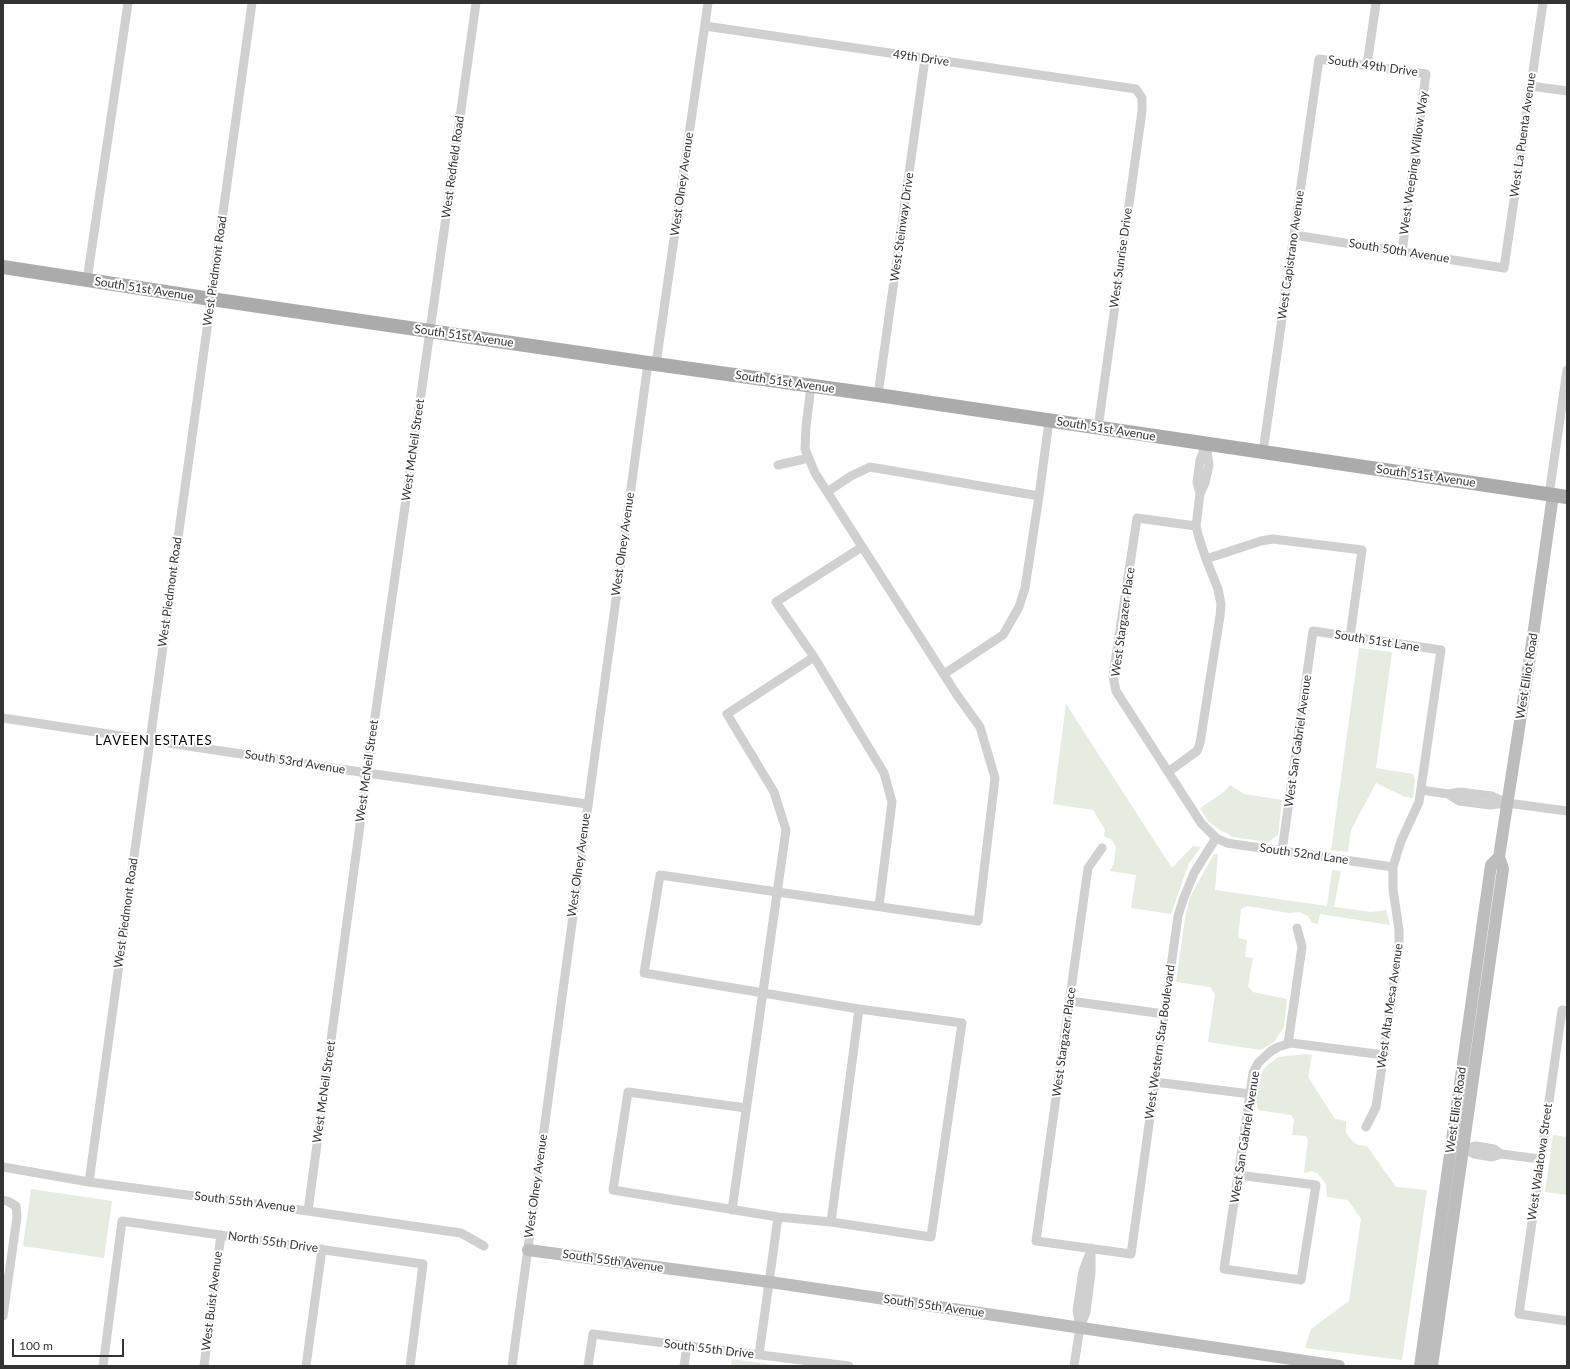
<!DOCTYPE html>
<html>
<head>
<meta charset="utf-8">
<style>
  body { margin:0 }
  #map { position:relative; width:1570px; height:1369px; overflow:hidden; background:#fff; font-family:Lato,sans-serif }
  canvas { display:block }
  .frame { position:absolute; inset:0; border:4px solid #333; pointer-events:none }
  .scale { position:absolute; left:12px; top:1339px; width:112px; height:18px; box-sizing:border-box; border:2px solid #333; border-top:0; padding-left:5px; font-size:12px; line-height:14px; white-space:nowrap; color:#333; -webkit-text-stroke:3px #fff; paint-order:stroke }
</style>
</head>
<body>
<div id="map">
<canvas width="1570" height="1369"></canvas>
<div class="frame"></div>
<div class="scale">100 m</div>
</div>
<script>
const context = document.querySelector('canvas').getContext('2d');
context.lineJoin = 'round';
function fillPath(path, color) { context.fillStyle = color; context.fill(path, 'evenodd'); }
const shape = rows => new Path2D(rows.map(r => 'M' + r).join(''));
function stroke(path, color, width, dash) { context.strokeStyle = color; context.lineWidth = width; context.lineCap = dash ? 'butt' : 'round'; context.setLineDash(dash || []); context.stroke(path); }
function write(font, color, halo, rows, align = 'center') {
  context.font = font + ' Lato,sans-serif'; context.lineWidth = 4; context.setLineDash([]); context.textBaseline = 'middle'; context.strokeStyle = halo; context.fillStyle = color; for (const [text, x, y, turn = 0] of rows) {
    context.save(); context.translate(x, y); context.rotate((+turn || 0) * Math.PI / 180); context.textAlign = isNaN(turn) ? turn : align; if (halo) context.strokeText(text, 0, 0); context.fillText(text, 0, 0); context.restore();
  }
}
fillPath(shape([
  [1359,648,1392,652,1376,768,1413,774,1415,780,1413,798,1405,797,1376,783,1351,830,1348,852,1331,850],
  [1066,704,1172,868,1193,846,1201,847,1189,863,1171,914,1131,908,1136,875,1110,871,1114,863,1116,847,1112,840,1104,836,1105,830,1093,810,1053,804],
  [1230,785,1244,794,1282,800,1278,835,1268,842,1232,837,1227,833,1221,831,1208,821,1200,808,1224,792],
  [1214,854,1218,854,1215,890,1327,906,1332,870,1341,871,1334,907,1371,912,1386,910,1390,925,1320,914,1318,924,1312,923,1308,916,1299,912,1289,913,1247,906,1241,909,1238,938,1247,940,1245,957,1253,958,1248,986,1253,992,1287,999,1284,1027,1274,1042,1261,1050,1208,1042,1215,994,1210,987,1176,982,1185,918,1190,897],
  [1306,1054,1312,1055,1308,1077,1335,1119,1346,1121,1346,1132,1351,1140,1358,1145,1367,1146,1396,1187,1427,1190,1402,1360,1305,1348,1311,1329,1349,1301,1361,1219,1348,1200,1327,1197,1326,1184,1318,1174,1312,1171,1304,1173,1308,1139,1306,1136,1292,1135,1294,1120,1291,1115,1258,1110,1256,1100,1256,1093,1259,1087,1261,1075,1264,1068,1278,1057],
  [1553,1135,1567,1137,1567,1195,1545,1192],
  [31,1189,112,1201,104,1258,23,1246],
  [732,1359,775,1365,775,1366,731,1366]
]), '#e6ecdf');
stroke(shape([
  [705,26,1136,89,1142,98,1142,111,1098,428],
  [1367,65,1376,3],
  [1531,86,1567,91],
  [1294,235,1504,268,1543,3],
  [87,280,128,3],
  [656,364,708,3],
  [878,395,925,59],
  [1263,452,1319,59,1426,74,1402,252],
  [778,465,809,458],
  [827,492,851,476,870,467,1039,496,1025,588,1019,607,1003,635,944,674],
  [1200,494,1205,483,1209,465,1206,444],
  [1549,495,1567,370],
  [1039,496,1049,421],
  [1196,526,1137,518,1113,676,1116,691,1201,823,1216,838,1227,843,1240,845,1393,867],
  [862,547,776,602,814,657,884,773,892,802,879,906],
  [1206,559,1261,541,1273,539,1362,550,1350,637],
  [3,718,367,773,587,804],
  [1168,772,1197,751,1200,743,1220,616,1221,604,1218,589,1206,559,1199,538,1196,526,1200,494,1197,482,1200,460,1206,444],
  [1421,790,1448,794,1460,792,1492,796,1507,803],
  [1448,794,1459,801,1490,805,1507,803,1567,811],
  [1102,848,1088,868,1036,1241,1131,1254,1178,916,1183,900,1194,873,1216,838],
  [1282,851,1313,631,1441,650,1419,802,1401,841,1393,867,1393,889,1399,930,1399,949,1376,1107,1366,1127],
  [1070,1001,1164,1014],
  [1567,1011,1562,1010,1519,1314,1567,1321],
  [1288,1044,1302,947,1297,928],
  [1155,1082,1250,1094],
  [746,1108,628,1092,613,1190,778,1217,831,1222,931,1237,962,1023,859,1009,644,973,660,875,978,921,995,778,980,727,957,695,815,473,805,449,806,426,811,386],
  [1461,1149,1476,1146,1494,1149,1501,1154],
  [1463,1149,1474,1154,1492,1157,1501,1154,1540,1159],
  [3,1167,89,1182,308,1211,461,1233,484,1246],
  [1238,1175,1316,1185,1301,1280,1224,1269,1238,1175,1250,1094,1253,1073,1258,1063,1271,1051,1278,1047,1291,1043,1384,1055],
  [89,1182,252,3],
  [3,1200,7,1201,16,1206,17,1217,3,1316],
  [732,1210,786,830,774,792,727,714,814,657],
  [308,1211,367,773,430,331,476,3],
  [831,1222,859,1009],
  [1080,1327,1077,1311,1083,1271,1089,1255],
  [759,1355,778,1217],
  [103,1366,122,1221,423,1264,410,1366],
  [204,1366,221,1235],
  [306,1366,322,1249],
  [512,1366,648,363],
  [588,1366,593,1334,849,1366],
  [684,1366,687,1346],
  [1074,1366,1080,1327,1086,1312,1091,1273,1091,1248]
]), '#d0d0d0', 9);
stroke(shape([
  [528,1250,770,1282,1339,1366],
  [1420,1366,1491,865,1499,857],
  [1432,1366,1503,869,1499,857,1530,657,1553,495]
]), '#bdbdbd', 12);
stroke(shape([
  [3,267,211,299,648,363,878,395,1567,497]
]), '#ababab', 14);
write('12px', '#333', '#fff', [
  ["49th Drive",921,58,8],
  ["South 49th Drive",1373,66,8],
  ["West La Puenta Avenue",1523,135,-82],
  ["West Weeping Willow Way",1414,163,-82],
  ["West Redfield Road",453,167,-82],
  ["West Olney Avenue",682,184,-82],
  ["West Steinway Drive",902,227,-82],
  ["South 50th Avenue",1399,251,9],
  ["West Capistrano Avenue",1291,255,-82],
  ["West Sunrise Drive",1121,258,-82],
  ["West Piedmont Road",215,271,-82],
  ["South 51st Avenue",144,289,9],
  ["South 51st Avenue",464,336,8],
  ["South 51st Avenue",785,382,8],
  ["South 51st Avenue",1106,429,9],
  ["West McNeil Street",413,450,-82],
  ["South 51st Avenue",1426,476,8],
  ["West Olney Avenue",623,544,-82],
  ["West Piedmont Road",170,592,-82],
  ["West Stargazer Place",1123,622,-82],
  ["South 51st Lane",1377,641,9],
  ["West Elliot Road",1527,676,-81],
  ["West San Gabriel Avenue",1298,741,-82],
  ["South 53rd Avenue",295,762,9],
  ["West McNeil Street",367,771,-82],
  ["South 52nd Lane",1304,854,8],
  ["West Olney Avenue",579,865,-82],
  ["West Piedmont Road",126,913,-82],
  ["West Alta Mesa Avenue",1390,1006,-82],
  ["West Stargazer Place",1064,1042,-82],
  ["West Western Star Boulevard",1160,1042,-82],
  ["West McNeil Street",324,1092,-82],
  ["West Elliot Road",1456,1110,-82],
  ["West San Gabriel Avenue",1245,1137,-81],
  ["West Walatowa Street",1540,1162,-82],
  ["West Olney Avenue",536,1186,-82],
  ["South 55th Avenue",245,1202,7],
  ["North 55th Drive",273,1242,8],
  ["South 55th Avenue",613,1261,8],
  ["West Buist Avenue",212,1301,-83],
  ["South 55th Avenue",934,1306,8],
  ["South 55th Drive",709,1349,7]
]);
context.letterSpacing = '1px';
write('13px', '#000', '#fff', [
  ["LAVEEN ESTATES",154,741]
]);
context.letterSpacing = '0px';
</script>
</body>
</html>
